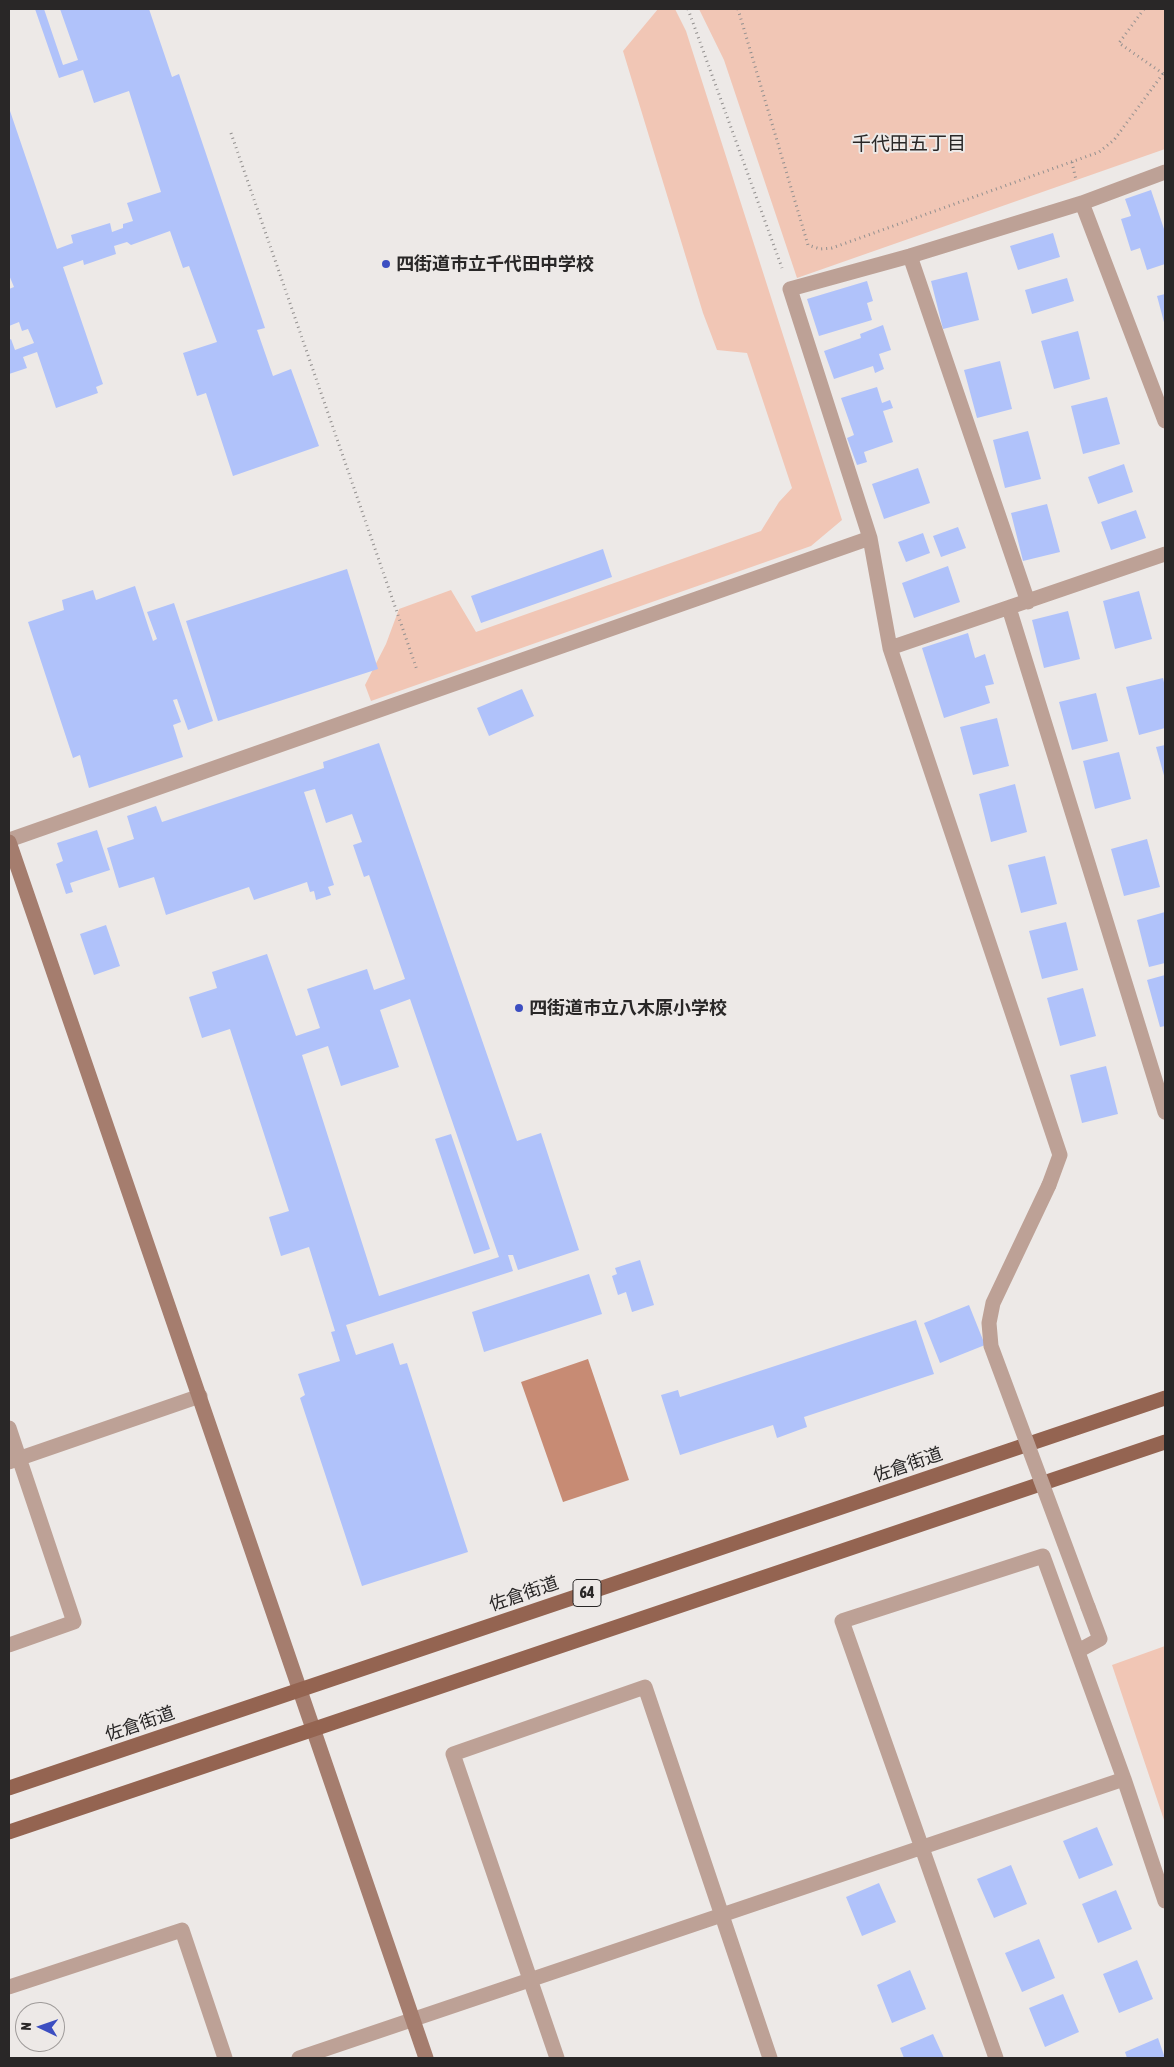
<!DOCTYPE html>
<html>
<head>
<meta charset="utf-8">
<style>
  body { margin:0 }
  #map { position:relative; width:1174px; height:2067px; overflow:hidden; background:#ede9e7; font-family:"Asap Condensed",sans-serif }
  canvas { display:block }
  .frame { position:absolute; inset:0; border:10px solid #292727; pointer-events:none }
  .north { position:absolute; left:15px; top:2002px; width:50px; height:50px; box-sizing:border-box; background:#ede9e7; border:1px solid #9f9b9a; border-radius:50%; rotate:273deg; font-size:14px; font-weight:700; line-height:20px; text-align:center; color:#292727 }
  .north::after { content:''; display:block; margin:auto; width:18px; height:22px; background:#3c4ec1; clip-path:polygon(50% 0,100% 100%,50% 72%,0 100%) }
</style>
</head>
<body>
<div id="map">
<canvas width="1174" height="2067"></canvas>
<div class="frame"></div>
<div class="north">N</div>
</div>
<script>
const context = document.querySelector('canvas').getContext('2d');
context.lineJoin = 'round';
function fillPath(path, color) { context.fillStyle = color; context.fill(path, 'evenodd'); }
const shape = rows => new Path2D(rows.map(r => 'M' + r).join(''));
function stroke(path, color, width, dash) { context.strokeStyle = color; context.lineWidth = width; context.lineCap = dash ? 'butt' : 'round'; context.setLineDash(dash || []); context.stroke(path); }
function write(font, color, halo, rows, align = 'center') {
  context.font = font + ' "Asap Condensed","Noto Sans JP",sans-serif'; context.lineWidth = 4; context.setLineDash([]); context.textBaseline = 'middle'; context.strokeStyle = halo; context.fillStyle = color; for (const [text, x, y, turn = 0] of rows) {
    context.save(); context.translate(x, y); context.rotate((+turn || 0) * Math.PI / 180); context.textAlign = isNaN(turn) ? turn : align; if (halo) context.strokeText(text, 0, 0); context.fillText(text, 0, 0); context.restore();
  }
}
fillPath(shape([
  [658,9,675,9,686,31,842,520,811,546,371,701,365,685,386,644,399,609,451,590,476,632,761,531,779,502,792,488,747,353,717,350,703,313,623,51],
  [699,9,1165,9,1165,149,797,278,724,60],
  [1165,1646,1165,1823,1112,1665]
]), '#f1c6b5');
fillPath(shape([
  [588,1359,629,1480,563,1502,521,1382]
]), '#c78b74');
fillPath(shape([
  [35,9,44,9,63,65,78,60,60,9,149,9,172,77,179,74,265,328,257,330,273,376,291,369,319,446,233,476,206,393,197,396,183,353,217,342,189,266,183,268,170,231,131,245,127,242,114,246,116,254,84,265,83,260,63,267,103,384,96,387,98,393,56,408,37,352,23,357,27,368,9,374,9,340,11,339,15,350,34,343,28,329,22,331,19,322,9,326,9,289,14,287,9,275,9,108,57,249,73,243,71,235,110,223,112,232,123,228,123,224,133,221,127,203,161,192,129,91,94,103,83,70,59,78],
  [1151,190,1165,232,1165,264,1147,270,1140,248,1131,251,1121,219,1131,216,1125,199],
  [1053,233,1060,257,1018,270,1010,246],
  [967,272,979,320,943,329,931,281],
  [1067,278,1074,301,1032,314,1025,290],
  [867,281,873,301,867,303,872,320,819,336,807,299],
  [1165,294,1165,326,1157,296],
  [883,325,891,350,879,354,884,369,875,373,873,366,834,379,824,351,861,338,860,334],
  [1078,331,1090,379,1054,389,1041,341],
  [1000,361,1012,409,977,418,964,370],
  [877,387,882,403,890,400,893,408,883,411,893,442,864,452,867,462,857,465,847,438,854,435,841,398],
  [1107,397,1120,444,1083,454,1071,406],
  [1028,431,1041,479,1005,488,993,440],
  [1124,464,1133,492,1098,504,1088,477],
  [918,468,930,503,884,519,872,484],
  [1047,504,1060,552,1023,561,1011,513],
  [1136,510,1146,538,1111,550,1101,522],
  [958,527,966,548,941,557,933,536],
  [923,533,930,553,906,562,898,542],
  [603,549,612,577,481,623,471,596],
  [948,566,960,602,914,618,902,583],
  [347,569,378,669,218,721,186,621],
  [135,586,153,641,157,639,147,612,174,603,213,721,188,730,177,699,173,700,181,722,173,725,183,757,89,788,80,755,73,758,28,622,64,610,62,600,93,590,96,600],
  [1139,591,1152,639,1115,649,1103,601],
  [1068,611,1080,659,1044,668,1032,620],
  [968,633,975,658,985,654,994,684,985,686,990,703,944,718,922,648],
  [1163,678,1165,687,1165,728,1139,735,1126,687],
  [522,689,534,716,489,736,477,708],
  [1096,693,1108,741,1072,750,1059,702],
  [997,718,1009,766,973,775,960,727],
  [379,743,517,1141,541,1133,579,1250,518,1270,513,1255,508,1255,513,1271,346,1325,356,1355,393,1343,400,1365,407,1363,468,1552,362,1586,300,1398,305,1395,298,1374,340,1361,331,1332,335,1331,309,1247,281,1256,269,1217,289,1211,230,1029,202,1038,189,997,217,988,212,972,267,954,296,1036,320,1028,307,989,367,969,374,990,405,979,369,875,364,877,353,845,362,842,352,814,326,823,315,789,304,792,334,885,328,887,331,895,316,900,314,891,310,892,307,882,254,900,249,887,166,915,154,877,119,888,107,848,134,839,127,816,156,806,162,822,324,768,323,762],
  [410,999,499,1257,379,1296,302,1055,328,1046,341,1086,399,1067,380,1010],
  [1165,745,1165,779,1156,747],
  [1119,752,1131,799,1095,809,1083,761],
  [1015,784,1027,832,991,842,979,794],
  [97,830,110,870,70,883,73,892,66,894,56,864,63,861,57,843],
  [1147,839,1160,887,1124,896,1111,849],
  [1045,856,1057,904,1021,913,1008,865],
  [1165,912,1165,963,1149,967,1137,920],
  [1066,922,1078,970,1042,979,1029,931],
  [106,925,120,966,94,975,80,934],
  [1165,975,1165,1026,1160,1027,1147,980],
  [1083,988,1096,1036,1060,1046,1047,998],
  [1106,1066,1118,1114,1082,1123,1070,1075],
  [451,1134,490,1249,474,1254,435,1139],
  [640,1260,654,1305,632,1312,626,1292,618,1295,612,1276,617,1274,615,1268],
  [589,1274,602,1314,484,1352,472,1312],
  [969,1305,985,1345,940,1363,924,1323],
  [916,1320,934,1374,804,1417,807,1427,777,1438,773,1425,680,1455,661,1395,678,1390,680,1397],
  [1097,1827,1113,1865,1079,1879,1063,1841],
  [1011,1865,1027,1904,994,1918,977,1879],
  [879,1883,896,1922,862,1936,846,1897],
  [1116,1890,1132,1929,1098,1943,1082,1904],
  [1039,1939,1055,1978,1022,1992,1005,1953],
  [1137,1960,1153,1999,1119,2013,1103,1974],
  [910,1970,926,2009,892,2023,877,1985],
  [1063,1994,1079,2032,1045,2047,1029,2008],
  [933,2034,944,2058,904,2058,900,2048],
  [1158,2038,1165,2058,1127,2058,1125,2052]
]), '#b0c2fa');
stroke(shape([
  [688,9,782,268],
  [738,9,808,245,820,249,832,248,1099,152,1114,140,1165,71],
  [1144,9,1119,43,1165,75],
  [231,133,417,670],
  [1072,162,1076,180]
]), '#93908f', 3, [1, 4]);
stroke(shape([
  [1082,203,1165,421],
  [910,256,1028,602],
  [1009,608,1165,1112],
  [890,648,1165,554],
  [9,840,870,538],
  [1049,1185,1060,1155,890,648,870,538,790,289,910,256,1082,203,1165,172],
  [9,1428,74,1622,9,1645],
  [9,1462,200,1396],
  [1078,1651,1100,1639,1088,1607],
  [9,1987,182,1930,225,2058],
  [299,2058,1124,1779],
  [557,2058,453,1754,645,1687,770,2058],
  [996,2058,842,1621,1043,1556,1124,1779,1165,1901]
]), '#bda196', 15);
stroke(shape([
  [9,842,426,2058]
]), '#a57d6e', 15);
stroke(shape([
  [9,1788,1165,1398],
  [9,1832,1165,1442]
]), '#946451', 15);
stroke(shape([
  [1049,1185,993,1303,989,1323,991,1346,1088,1607]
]), '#bda196', 15);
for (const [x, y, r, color] of [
  [386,264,5,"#3c4ec1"],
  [519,1008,5,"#3c4ec1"]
]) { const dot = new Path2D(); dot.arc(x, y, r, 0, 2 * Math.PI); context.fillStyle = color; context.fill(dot); stroke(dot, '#ede9e7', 2); }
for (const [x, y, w] of [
  [587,1593,28]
]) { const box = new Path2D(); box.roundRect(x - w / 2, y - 13.5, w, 27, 4); context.fillStyle = '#ede9e7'; context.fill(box); stroke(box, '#292727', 1); }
write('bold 16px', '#292727', null, [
  ["64",587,1593]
]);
write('bold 18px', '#292727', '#ede9e7', [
  ["四街道市立千代田中学校",396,264],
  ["四街道市立八木原小学校",529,1008]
], 'left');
write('18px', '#292727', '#ede9e7', [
  ["佐倉街道",908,1465,-19],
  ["佐倉街道",524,1594,-19],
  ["佐倉街道",140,1724,-19]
]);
write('19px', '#292727', '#ede9e7', [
  ["千代田五丁目",909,144]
]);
</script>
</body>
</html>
